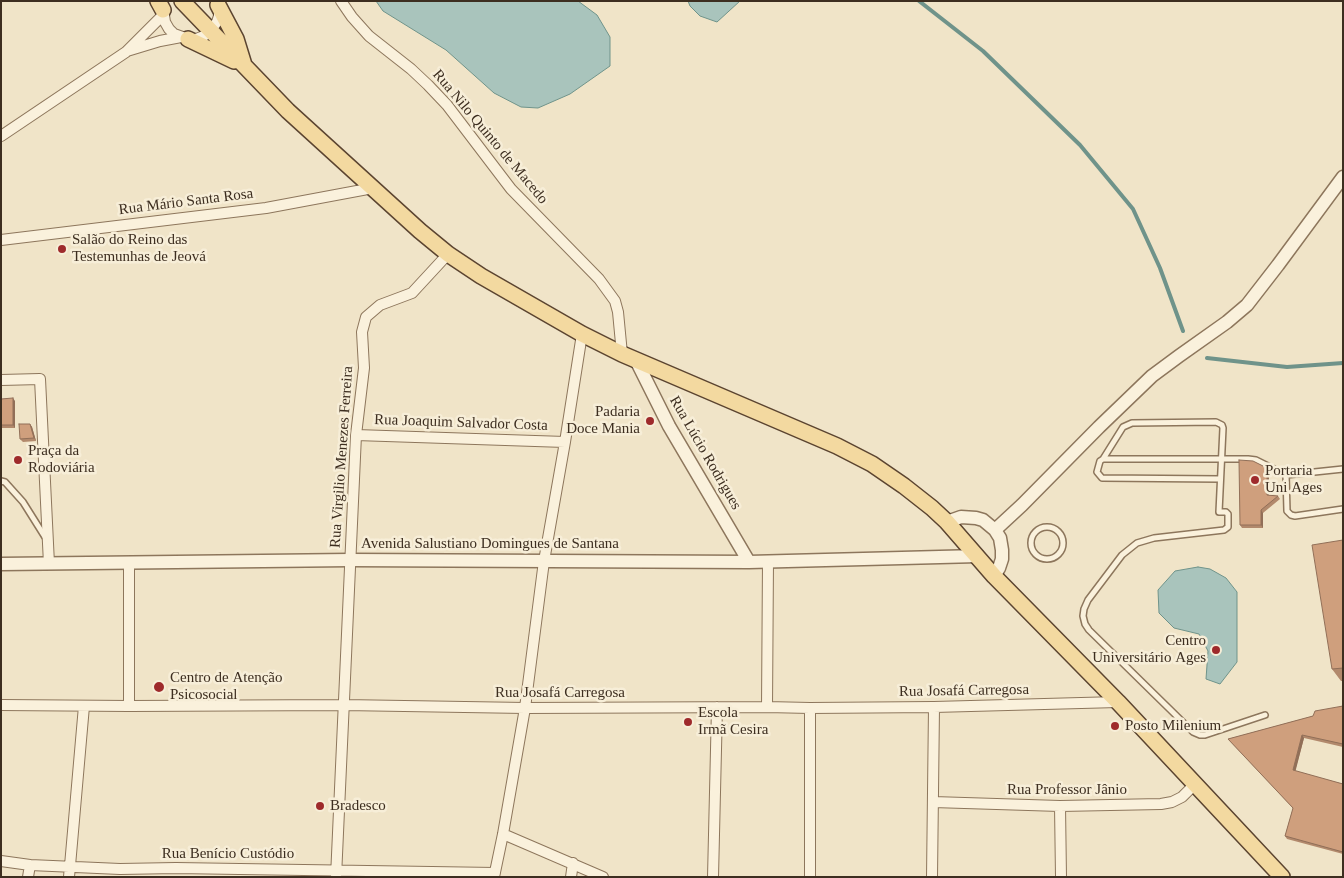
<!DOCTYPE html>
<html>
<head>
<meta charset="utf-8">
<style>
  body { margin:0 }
  #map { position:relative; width:1344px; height:878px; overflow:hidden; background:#f0e4c8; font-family:Georgia,serif }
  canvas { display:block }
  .frame { position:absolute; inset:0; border:2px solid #3d2e20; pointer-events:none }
</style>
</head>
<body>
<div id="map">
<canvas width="1344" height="878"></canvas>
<div class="frame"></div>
</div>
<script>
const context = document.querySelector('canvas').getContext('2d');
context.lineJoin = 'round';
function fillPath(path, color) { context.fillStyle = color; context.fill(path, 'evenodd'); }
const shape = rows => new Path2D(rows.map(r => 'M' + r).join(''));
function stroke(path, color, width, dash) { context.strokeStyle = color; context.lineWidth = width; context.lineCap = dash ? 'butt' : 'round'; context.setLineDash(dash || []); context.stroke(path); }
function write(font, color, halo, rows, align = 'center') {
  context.font = font + ' Georgia,serif'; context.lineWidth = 5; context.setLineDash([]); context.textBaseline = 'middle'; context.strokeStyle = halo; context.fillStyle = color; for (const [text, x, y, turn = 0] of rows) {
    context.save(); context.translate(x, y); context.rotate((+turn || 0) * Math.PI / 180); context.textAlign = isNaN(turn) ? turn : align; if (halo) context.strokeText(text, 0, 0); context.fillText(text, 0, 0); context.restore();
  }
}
const water = shape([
  [376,1,578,1,597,15,610,37,610,66,570,94,538,108,521,107,494,93,446,50,383,11,376,1],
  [688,1,740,1,717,22,700,16,690,6,688,1],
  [1198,567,1210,569,1226,578,1237,592,1237,662,1220,684,1206,679,1208,651,1199,634,1174,628,1159,613,1158,590,1175,571,1198,567]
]);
fillPath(water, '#a9c4bc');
stroke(water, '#6f938a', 1);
stroke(shape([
  [919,1,983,51,1080,145,1133,209,1160,268,1183,331],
  [1207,358,1287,367,1343,363]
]), '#6f938a', 4);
const service = shape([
  [1103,459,1123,427,1132,423,1216,422,1222,425,1223,428,1219,512,1226,512,1228,514,1228,527,1224,530,1154,538,1137,543,1122,555,1088,600,1084,609,1083,616,1085,624,1089,630,1193,732,1200,735,1205,735,1265,715],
  [1286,475,1287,511,1291,515,1295,516,1343,509],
  [1220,479,1102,478,1097,472,1100,461,1103,459,1248,459,1256,460,1286,475,1343,469],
  [1,481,5,482,23,502,45,537],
  '1031 543a16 16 0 1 1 32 0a16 16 0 1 1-32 0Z'
]);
const minor = shape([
  [341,1,352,17,369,36,411,69,428,85,447,105,511,189,599,279,615,301,618,312,622,354],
  [163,9,165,22,169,29,174,34,188,39,196,39,204,36,210,31,217,22,219,16,219,8],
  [127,51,160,41,181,37],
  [1,136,126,52,163,15],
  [1,240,266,208,373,188],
  [1,380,40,379,49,564],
  [356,435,565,442],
  [129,562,129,706],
  [1,705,129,706,344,705,525,708,767,707,810,708,934,707,1118,702],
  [767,707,768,561],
  [933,802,1060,806,1161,804,1172,802,1182,797,1195,784],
  [1060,806,1061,877],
  [503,834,603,877],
  [1,861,30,865,120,869,176,868,495,873],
  [28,877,30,865],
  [69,877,84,706],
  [336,877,356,435,364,368,362,332,366,317,380,305,412,293,448,254],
  [494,877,503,834,525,708,544,561,565,442,582,334],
  [571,877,573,863],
  [713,877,717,707],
  [810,877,810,708],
  [932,877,934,707]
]);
const tertiary = shape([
  [636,360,669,426,749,562],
  [947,522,961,517,976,518,983,520,995,530,1000,538,1002,550,1002,559,999,568,994,576],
  [995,530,1022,505,1099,427,1152,376,1179,356,1227,322,1247,305,1278,265,1343,177],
  [1,564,350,560,749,562,978,556]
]);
const primary = shape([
  [158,1,163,10],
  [182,1,288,111,420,231,448,254,481,276,582,334,622,354,837,446,872,464,904,486,932,508,947,522,994,576,1118,702,1282,877],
  [218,5,236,39,244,65],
  [188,39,234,61]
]);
stroke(service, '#8d765c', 8);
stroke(minor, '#8d765c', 12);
stroke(tertiary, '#8d765c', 15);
stroke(primary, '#5b4430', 18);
stroke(service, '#faf1dc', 5);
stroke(minor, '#faf1dc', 10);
stroke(tertiary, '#faf1dc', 12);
stroke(primary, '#f3d9a0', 15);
fillPath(shape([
  [1,399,15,401,15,428,1,428],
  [30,424,32,427,36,441,23,442,20,439],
  [1269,471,1269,495,1278,496,1280,499,1263,513,1263,528,1242,528,1240,525],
  [1343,540,1343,681,1341,681,1332,669],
  [1343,706,1343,747,1304,738,1295,771,1343,784,1343,854,1287,839,1285,836,1293,808,1228,739,1313,716]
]), '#b2896c');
fillPath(shape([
  [13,398,15,401,15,428,13,425],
  [30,424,32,427,36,441,34,438],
  [1267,468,1269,471,1269,498,1267,495],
  [1261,510,1263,513,1263,528,1261,525],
  [1302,735,1304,738,1295,773,1293,770]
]), '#916f58');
const building = shape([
  [13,398,13,425,1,425,1,399,13,398],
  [19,424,30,424,34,438,20,439,19,424],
  [1239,460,1253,461,1267,468,1267,495,1278,496,1261,510,1261,525,1240,525,1239,460],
  [1343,540,1343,668,1332,669,1312,545,1343,540],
  [1343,706,1343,744,1302,735,1293,770,1343,784,1343,852,1285,836,1293,808,1228,739,1313,716,1315,711,1343,706]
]);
fillPath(building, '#cf9f7d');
stroke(building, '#916f58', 1);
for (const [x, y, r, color] of [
  [62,249,5,"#9e2a2b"],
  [650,421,5,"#9e2a2b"],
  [18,460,5,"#9e2a2b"],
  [1255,480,5,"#9e2a2b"],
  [1216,650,5,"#9e2a2b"],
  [159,687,6,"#9e2a2b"],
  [688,722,5,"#9e2a2b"],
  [1115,726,5,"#9e2a2b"],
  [320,806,5,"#9e2a2b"]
]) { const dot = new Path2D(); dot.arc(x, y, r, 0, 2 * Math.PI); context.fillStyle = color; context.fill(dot); stroke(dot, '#f7eed8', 2); }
write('15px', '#3d2e20', '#f7eed8', [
  ["Rua Nilo Quinto de Macedo",490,137,50],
  ["Rua Mário Santa Rosa",186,202,-7],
  ["Rua Joaquim Salvador Costa",461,423,2],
  ["Rua Lúcio Rodrigues",705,453,60],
  ["Rua Virgilio Menezes Ferreira",342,457,-86],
  ["Avenida Salustiano Domingues de Santana",490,544],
  ["Rua Josafá Carregosa",964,691,-1],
  ["Rua Josafá Carregosa",560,693],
  ["Rua Professor Jânio",1067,790],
  ["Rua Benício Custódio",228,854]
]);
write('15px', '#3d2e20', '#f7eed8', [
  ["Salão do Reino das",72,240],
  ["Testemunhas de Jeová",72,257],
  ["Padaria",640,412,"right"],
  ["Doce Mania",640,429,"right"],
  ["Praça da",28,451],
  ["Rodoviária",28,468],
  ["Portaria",1265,471],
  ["Uni Ages",1265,488],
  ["Centro",1206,641,"right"],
  ["Universitário Ages",1206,658,"right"],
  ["Centro de Atenção",170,678],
  ["Psicosocial",170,695],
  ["Escola",698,713],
  ["Irmã Cesira",698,730],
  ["Posto Milenium",1125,726],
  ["Bradesco",330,806]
], 'left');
</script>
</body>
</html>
